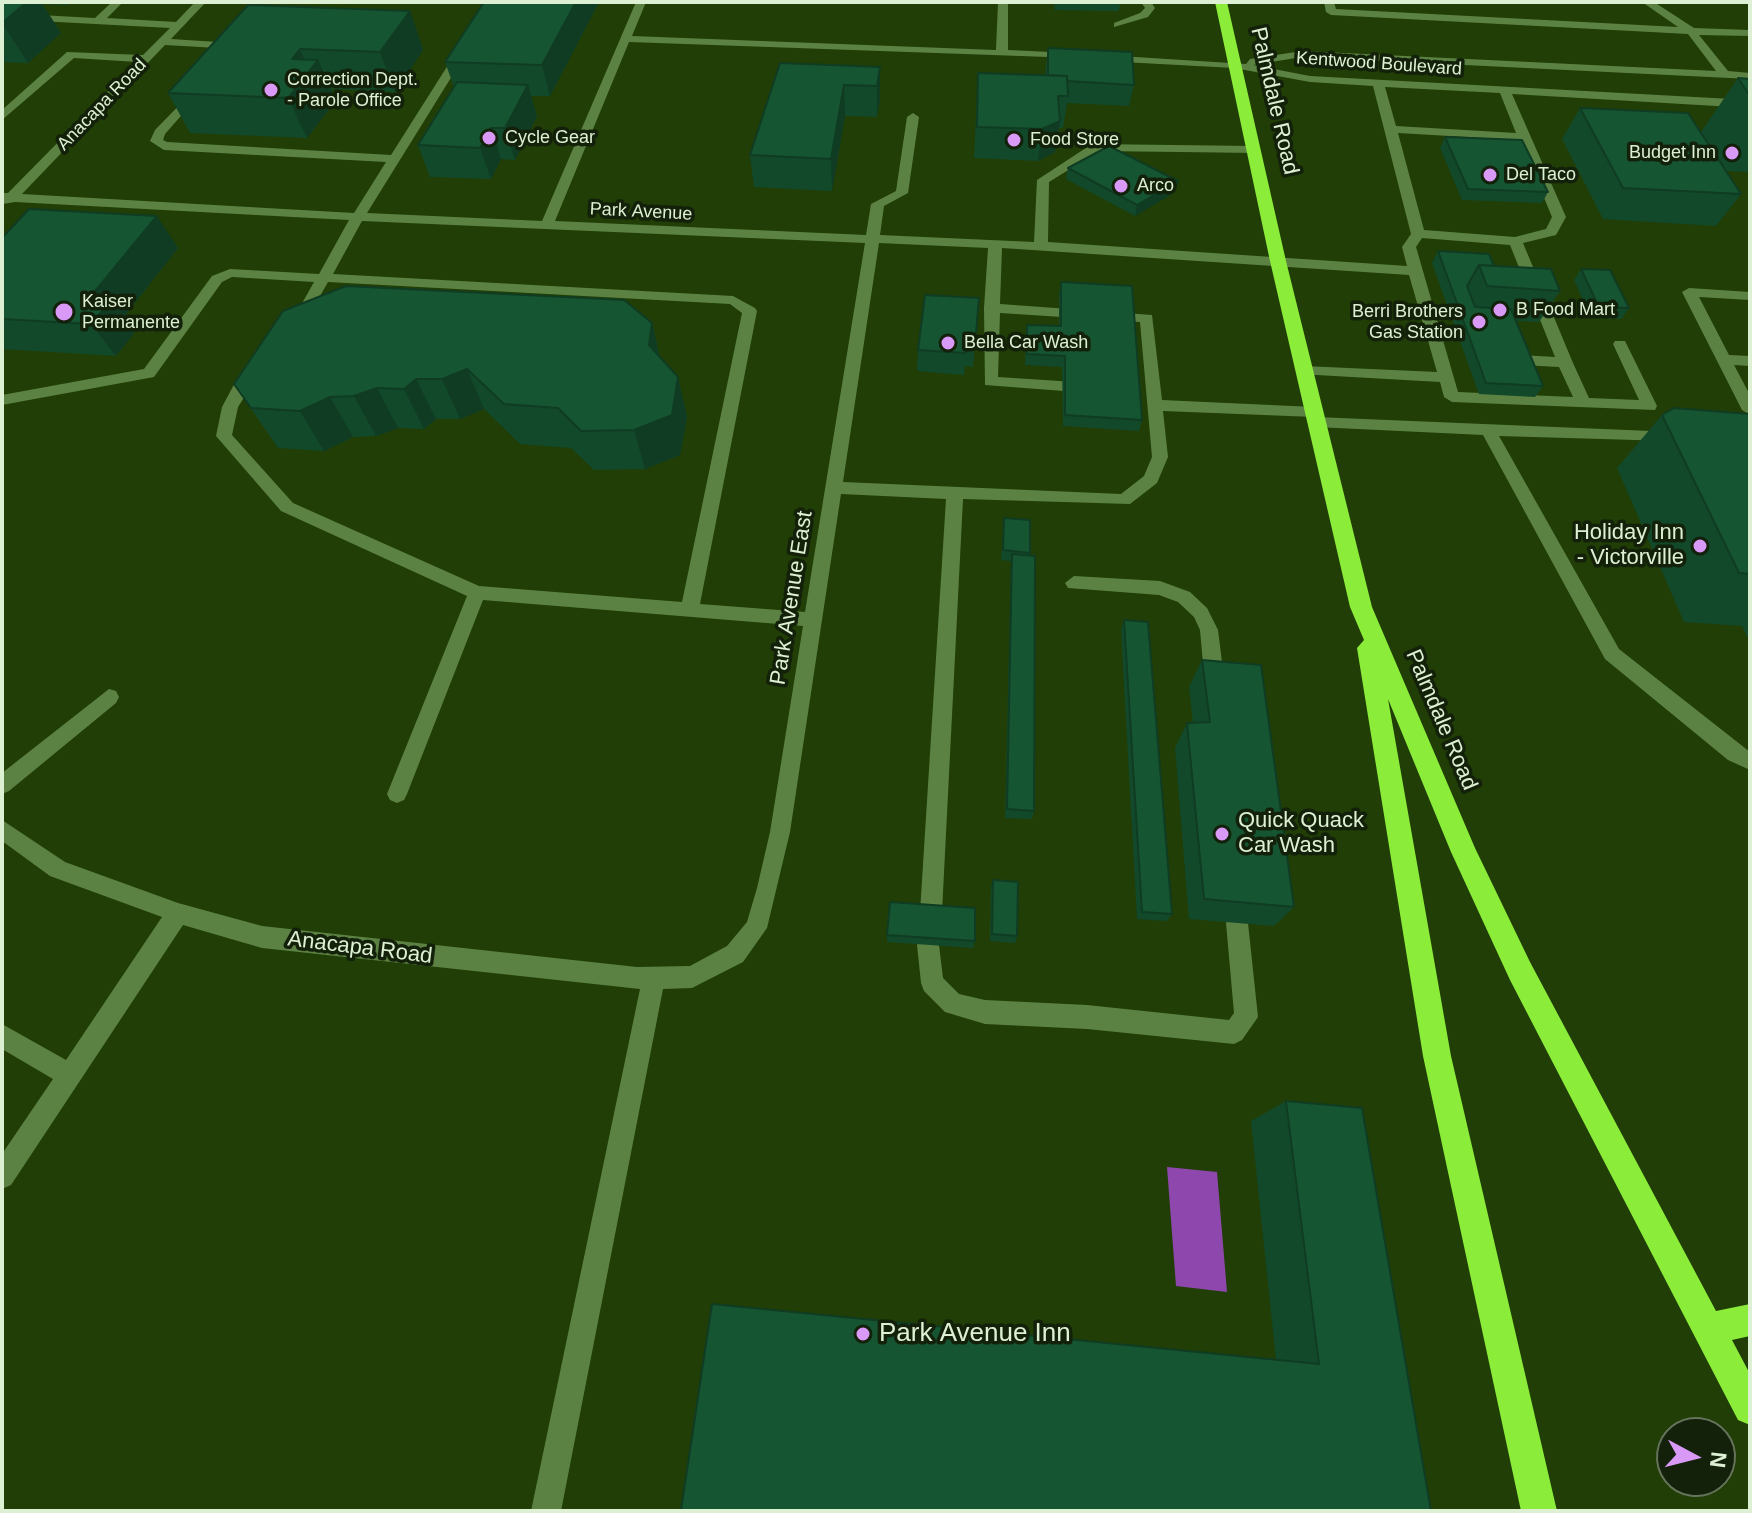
<!DOCTYPE html>
<html>
<head>
<meta charset="utf-8">
<style>
  body { margin:0 }
  #map { position:relative; width:1752px; height:1513px; overflow:hidden; background:#203e06; font-family:Arial,sans-serif }
  canvas { display:block }
  .frame { position:absolute; inset:0; border:4px solid #ddf0d3; pointer-events:none }
  .north { position:absolute; left:1656px; top:1417px; width:80px; height:80px; box-sizing:border-box; background:#13200a; border:2px solid #64735a; border-radius:50%; rotate:97deg; font-size:22px; font-weight:700; line-height:32px; text-align:center; color:#ddf0d3 }
  .north::after { content:''; display:block; margin:auto; width:28px; height:36px; background:#d99af7; clip-path:polygon(50% 0,100% 100%,50% 72%,0 100%) }
</style>
</head>
<body>
<div id="map">
<canvas width="1752" height="1513"></canvas>
<div class="frame"></div>
<div class="north">N</div>
</div>
<script>
const context = document.querySelector('canvas').getContext('2d');
context.lineJoin = 'round';
function fillPath(path, color) { context.fillStyle = color; context.fill(path, 'evenodd'); }
const shape = rows => new Path2D(rows.map(r => 'M' + r).join(''));
function stroke(path, color, width, dash) { context.strokeStyle = color; context.lineWidth = width; context.lineCap = dash ? 'butt' : 'round'; context.setLineDash(dash || []); context.stroke(path); }
function write(font, color, halo, rows, align = 'center') {
  context.font = font + ' Arial,sans-serif'; context.lineWidth = 7; context.setLineDash([]); context.textBaseline = 'middle'; context.strokeStyle = halo; context.fillStyle = color; for (const [text, x, y, turn = 0] of rows) {
    context.save(); context.translate(x, y); context.rotate((+turn || 0) * Math.PI / 180); context.textAlign = isNaN(turn) ? turn : align; if (halo) context.strokeText(text, 0, 0); context.fillText(text, 0, 0); context.restore();
  }
}
fillPath(shape([
  [1167,1167,1217,1172,1227,1292,1176,1286]
]), '#8e48ad');
fillPath(shape([
  [112,2,123,2,107,18,176,22,195,2,206,2,171,39,218,42,237,49,232,58,228,59,222,56,225,51,217,48,165,45,22,194,354,213,386,162,164,150,150,141,155,130,196,88,202,92,165,134,163,140,167,142,391,155,488,2,498,2,367,213,542,221,636,2,646,2,632,36,996,50,998,2,1008,2,1008,50,1072,53,1076,54,1076,58,629,42,555,221,866,235,871,204,896,191,907,117,913,113,919,117,908,193,884,206,880,235,1034,242,1037,180,1092,144,1254,146,1260,150,1258,153,1099,151,1049,182,1048,242,1407,266,1402,247,1411,234,1373,86,1310,82,1234,68,1104,61,1098,58,1104,55,1246,64,1250,59,1302,51,1716,71,1688,34,1331,15,1326,12,1324,2,1334,2,1336,9,1678,27,1642,2,1654,2,1694,28,1750,30,1750,36,1699,35,1728,71,1750,73,1750,79,1302,57,1253,65,1310,76,1750,100,1750,108,1512,94,1566,217,1556,235,1523,243,1573,363,1589,398,1639,400,1613,344,1615,341,1625,341,1657,406,1655,410,1452,402,1444,397,1440,382,1299,374,1299,368,1304,366,1437,372,1409,275,1002,248,1000,304,1152,315,1162,400,1314,407,1322,412,1316,417,1675,432,1675,440,1669,441,1499,436,1619,649,1750,752,1750,770,1728,760,1605,659,1483,435,1316,427,1308,422,1314,417,1163,411,1168,457,1157,483,1130,504,963,499,942,912,939,919,931,922,923,919,920,912,946,499,841,494,790,832,767,928,743,962,692,988,663,989,561,1511,531,1511,640,989,262,948,183,925,11,1185,2,1189,2,1154,53,1079,2,1049,2,1024,66,1060,162,917,50,876,2,841,2,820,65,862,178,903,262,926,637,967,690,966,727,946,747,922,757,888,770,832,803,626,483,600,407,794,404,800,397,803,390,800,387,794,467,596,281,511,216,436,222,407,238,377,249,366,259,366,262,369,238,407,232,435,293,503,479,586,682,602,742,313,730,304,328,282,303,326,298,328,291,323,314,282,232,277,222,282,154,377,2,405,2,395,144,369,212,276,230,269,319,274,349,220,15,202,3,204,2,193,8,193,137,62,74,58,2,120,2,110,67,52,143,55,170,28,2,19,2,13,95,18,112,2],
  [1385,87,1500,93,1516,133,1396,126,1385,87],
  [1398,133,1520,140,1552,217,1546,229,1515,237,1424,230,1398,133],
  [362,221,865,243,805,612,700,604,757,311,755,308,733,296,333,274,362,221],
  [1422,238,1510,245,1555,357,1521,355,1513,360,1521,365,1559,367,1573,397,1458,392,1416,247,1422,238],
  [879,243,988,248,984,308,985,385,1090,393,1098,388,1090,383,998,377,1000,313,1140,322,1152,457,1144,476,1121,494,843,482,879,243],
  [1141,2,1151,2,1155,8,1148,17,1114,27,1114,23,1140,13,1145,8,1141,2],
  [1689,288,1750,292,1750,300,1699,297,1729,355,1750,356,1750,366,1734,365,1750,395,1750,415,1742,410,1682,292,1689,288],
  [1074,576,1160,581,1190,592,1207,608,1218,630,1225,686,1222,692,1208,692,1205,686,1200,630,1194,617,1178,602,1159,595,1068,588,1065,583,1074,576],
  [109,689,116,691,119,697,116,703,9,791,2,794,2,773,109,689],
  [1237,913,1245,916,1248,923,1258,1017,1242,1040,1234,1044,1087,1029,985,1024,945,1012,924,991,921,983,917,945,920,937,928,934,936,937,939,945,943,978,959,994,985,1000,1087,1005,1229,1020,1234,1013,1226,923,1229,916,1237,913]
]), '#5c8243');
fillPath(shape([
  [1215,2,1227,2,1286,261,1372,607,1475,848,1530,962,1716,1311,1750,1304,1750,1336,1732,1340,1750,1374,1750,1425,1738,1420,1510,980,1451,852,1388,699,1451,1056,1557,1511,1521,1511,1423,1056,1357,648,1364,640,1350,607,1270,261,1215,2]
]), '#8bec3a');
fillPath(shape([
  [2,2,71,2,68,5,42,4,61,33,28,63,2,62],
  [484,2,599,2,550,96,531,96,537,116,515,160,501,159,491,179,430,177,418,145,454,87,445,62],
  [1054,2,1120,2,1119,11,1055,10],
  [410,11,423,50,395,92,331,89,336,100,307,138,190,133,168,93],
  [1048,48,1134,85,1129,106,1067,103,1063,128,1059,128,1055,152,1038,161,974,158,978,73,1045,75],
  [780,63,880,67,880,99,877,117,845,116,832,191,754,187,750,155],
  [1738,78,1750,79,1750,172,1726,171,1701,132],
  [1580,108,1741,194,1716,226,1603,219,1562,139],
  [1445,137,1548,192,1542,203,1462,200,1440,148],
  [1068,168,1178,181,1175,192,1135,216,1066,179],
  [2,238,178,248,126,314,137,329,116,356,2,349],
  [1438,251,1494,266,1560,291,1539,322,1516,321,1543,386,1535,397,1479,394,1432,263],
  [1581,269,1629,308,1621,319,1591,318,1574,280],
  [1061,282,1142,420,1139,431,1063,426,1062,367,1025,365,1026,336,1027,325,1059,326,1059,293],
  [979,298,973,367,965,366,964,375,917,371,918,350],
  [652,323,660,357,678,377,687,417,680,455,645,469,594,470,571,448,520,444,484,409,460,419,436,419,424,429,398,428,376,436,353,437,324,451,278,448,234,384],
  [1750,414,1750,643,1742,626,1684,622,1617,468,1662,415],
  [1004,518,1030,553,1034,811,1032,819,1005,818,1011,561,1001,560],
  [1124,620,1172,914,1167,921,1137,919,1121,630],
  [1202,660,1294,907,1274,926,1189,919,1175,748,1187,723,1193,723,1189,687],
  [993,880,1017,936,1015,943,990,941,991,887],
  [887,935,975,941,973,948,887,942],
  [1286,1101,1431,1511,1276,1360,1251,1121]
]), '#13492b');
fillPath(shape([
  [27,2,41,2,61,33,28,63,2,23],
  [576,2,599,2,550,96,542,65],
  [410,11,423,50,395,92,380,52],
  [300,49,309,71,318,60,336,100,307,138,288,98,292,59],
  [880,67,880,99,877,117,877,86],
  [528,85,537,116,515,160,505,128],
  [844,85,845,116,832,191,831,159],
  [1060,121,1055,152,1038,161,1042,129],
  [491,128,501,159,491,179,480,148],
  [1178,181,1175,192,1135,216,1137,205],
  [157,216,178,248,126,314,137,329,116,356,91,324,91,296],
  [652,323,661,363,649,345],
  [467,369,484,409,460,419,442,379],
  [678,377,687,417,680,455,645,469,634,430],
  [416,379,436,419,424,429,404,389],
  [377,388,398,428,376,436,354,396],
  [330,397,353,437,324,451,300,411]
]), '#0f3c23');
const building = shape([
  [2,2,27,2,2,23,2,2],
  [484,2,576,2,542,65,445,62,484,2],
  [248,5,410,11,380,52,300,49,292,59,318,60,288,98,168,93,248,5],
  [1048,48,1132,52,1134,85,1067,81,1067,76,1048,75,1048,48],
  [780,63,880,67,877,86,844,85,831,159,750,155,780,63],
  [978,73,1067,76,1068,96,1058,96,1060,121,1042,129,977,127,978,73],
  [1738,78,1750,79,1750,96,1738,78],
  [457,82,528,85,505,128,491,128,480,148,418,145,457,82],
  [1580,108,1688,113,1741,194,1623,188,1580,108],
  [1445,137,1522,140,1548,192,1468,189,1445,137],
  [1109,146,1178,181,1137,205,1068,168,1109,146],
  [29,209,157,216,91,296,114,297,91,324,2,319,2,238,29,209],
  [1438,251,1489,254,1494,266,1479,265,1467,286,1475,307,1511,309,1543,386,1486,383,1438,251],
  [1479,265,1551,269,1560,291,1487,286,1479,265],
  [1581,269,1610,270,1629,308,1599,307,1581,269],
  [1061,282,1132,286,1142,420,1065,415,1065,356,1027,354,1027,325,1061,326,1061,282],
  [346,286,624,300,652,323,649,345,678,377,672,415,634,430,581,431,558,408,504,404,467,369,442,379,416,379,404,389,377,388,354,396,330,397,300,411,251,408,234,384,283,311,346,286],
  [925,295,979,298,975,345,966,345,966,353,918,350,925,295],
  [1674,408,1750,414,1750,574,1739,573,1662,415,1674,408],
  [1004,518,1030,520,1030,553,1003,550,1004,518],
  [1012,554,1035,556,1034,811,1007,809,1012,554],
  [1124,620,1148,622,1172,914,1142,912,1124,620],
  [1202,660,1261,665,1294,907,1204,899,1187,723,1210,722,1202,660],
  [993,880,1018,882,1017,936,992,934,993,880],
  [890,902,975,908,975,941,887,935,890,902],
  [1286,1101,1362,1108,1431,1511,681,1510,712,1304,1319,1364,1286,1101]
]);
fillPath(building, '#165532');
stroke(building, '#0f3c23', 2);
for (const [x, y, r, color] of [
  [271,90,8,"#d99af7"],
  [489,138,8,"#d99af7"],
  [1014,140,8,"#d99af7"],
  [1732,153,8,"#d99af7"],
  [1490,175,8,"#d99af7"],
  [1121,186,8,"#d99af7"],
  [1500,310,8,"#d99af7"],
  [64,312,10,"#d99af7"],
  [1479,322,8,"#d99af7"],
  [948,343,8,"#d99af7"],
  [1700,546,8,"#d99af7"],
  [1222,834,8,"#d99af7"],
  [863,1334,8,"#d99af7"]
]) { const dot = new Path2D(); dot.arc(x, y, r, 0, 2 * Math.PI); context.fillStyle = color; context.fill(dot); stroke(dot, '#13200a', 3); }
write('18px', '#ddf0d3', '#13200a', [
  ["Kentwood Boulevard",1379,64,4],
  ["Anacapa Road",102,105,-46],
  ["Park Avenue",641,212,3]
]);
write('18px', '#ddf0d3', '#13200a', [
  ["Correction Dept.",287,80],
  ["- Parole Office",287,101],
  ["Cycle Gear",505,138],
  ["Food Store",1030,140],
  ["Budget Inn",1716,153,"right"],
  ["Del Taco",1506,175],
  ["Arco",1137,186],
  ["Kaiser",82,302],
  ["Permanente",82,323],
  ["B Food Mart",1516,310],
  ["Berri Brothers",1463,312,"right"],
  ["Gas Station",1463,333,"right"],
  ["Bella Car Wash",964,343]
], 'left');
write('22px', '#ddf0d3', '#13200a', [
  ["Palmdale Road",1274,101,77],
  ["Park Avenue East",792,598,-81],
  ["Palmdale Road",1441,720,67],
  ["Anacapa Road",360,948,7]
]);
write('22px', '#ddf0d3', '#13200a', [
  ["Holiday Inn",1684,533],
  ["- Victorville",1684,558],
  ["Quick Quack",1238,821,"left"],
  ["Car Wash",1238,846,"left"]
], 'right');
write('26px', '#ddf0d3', '#13200a', [
  ["Park Avenue Inn",879,1334]
], 'left');
</script>
</body>
</html>
